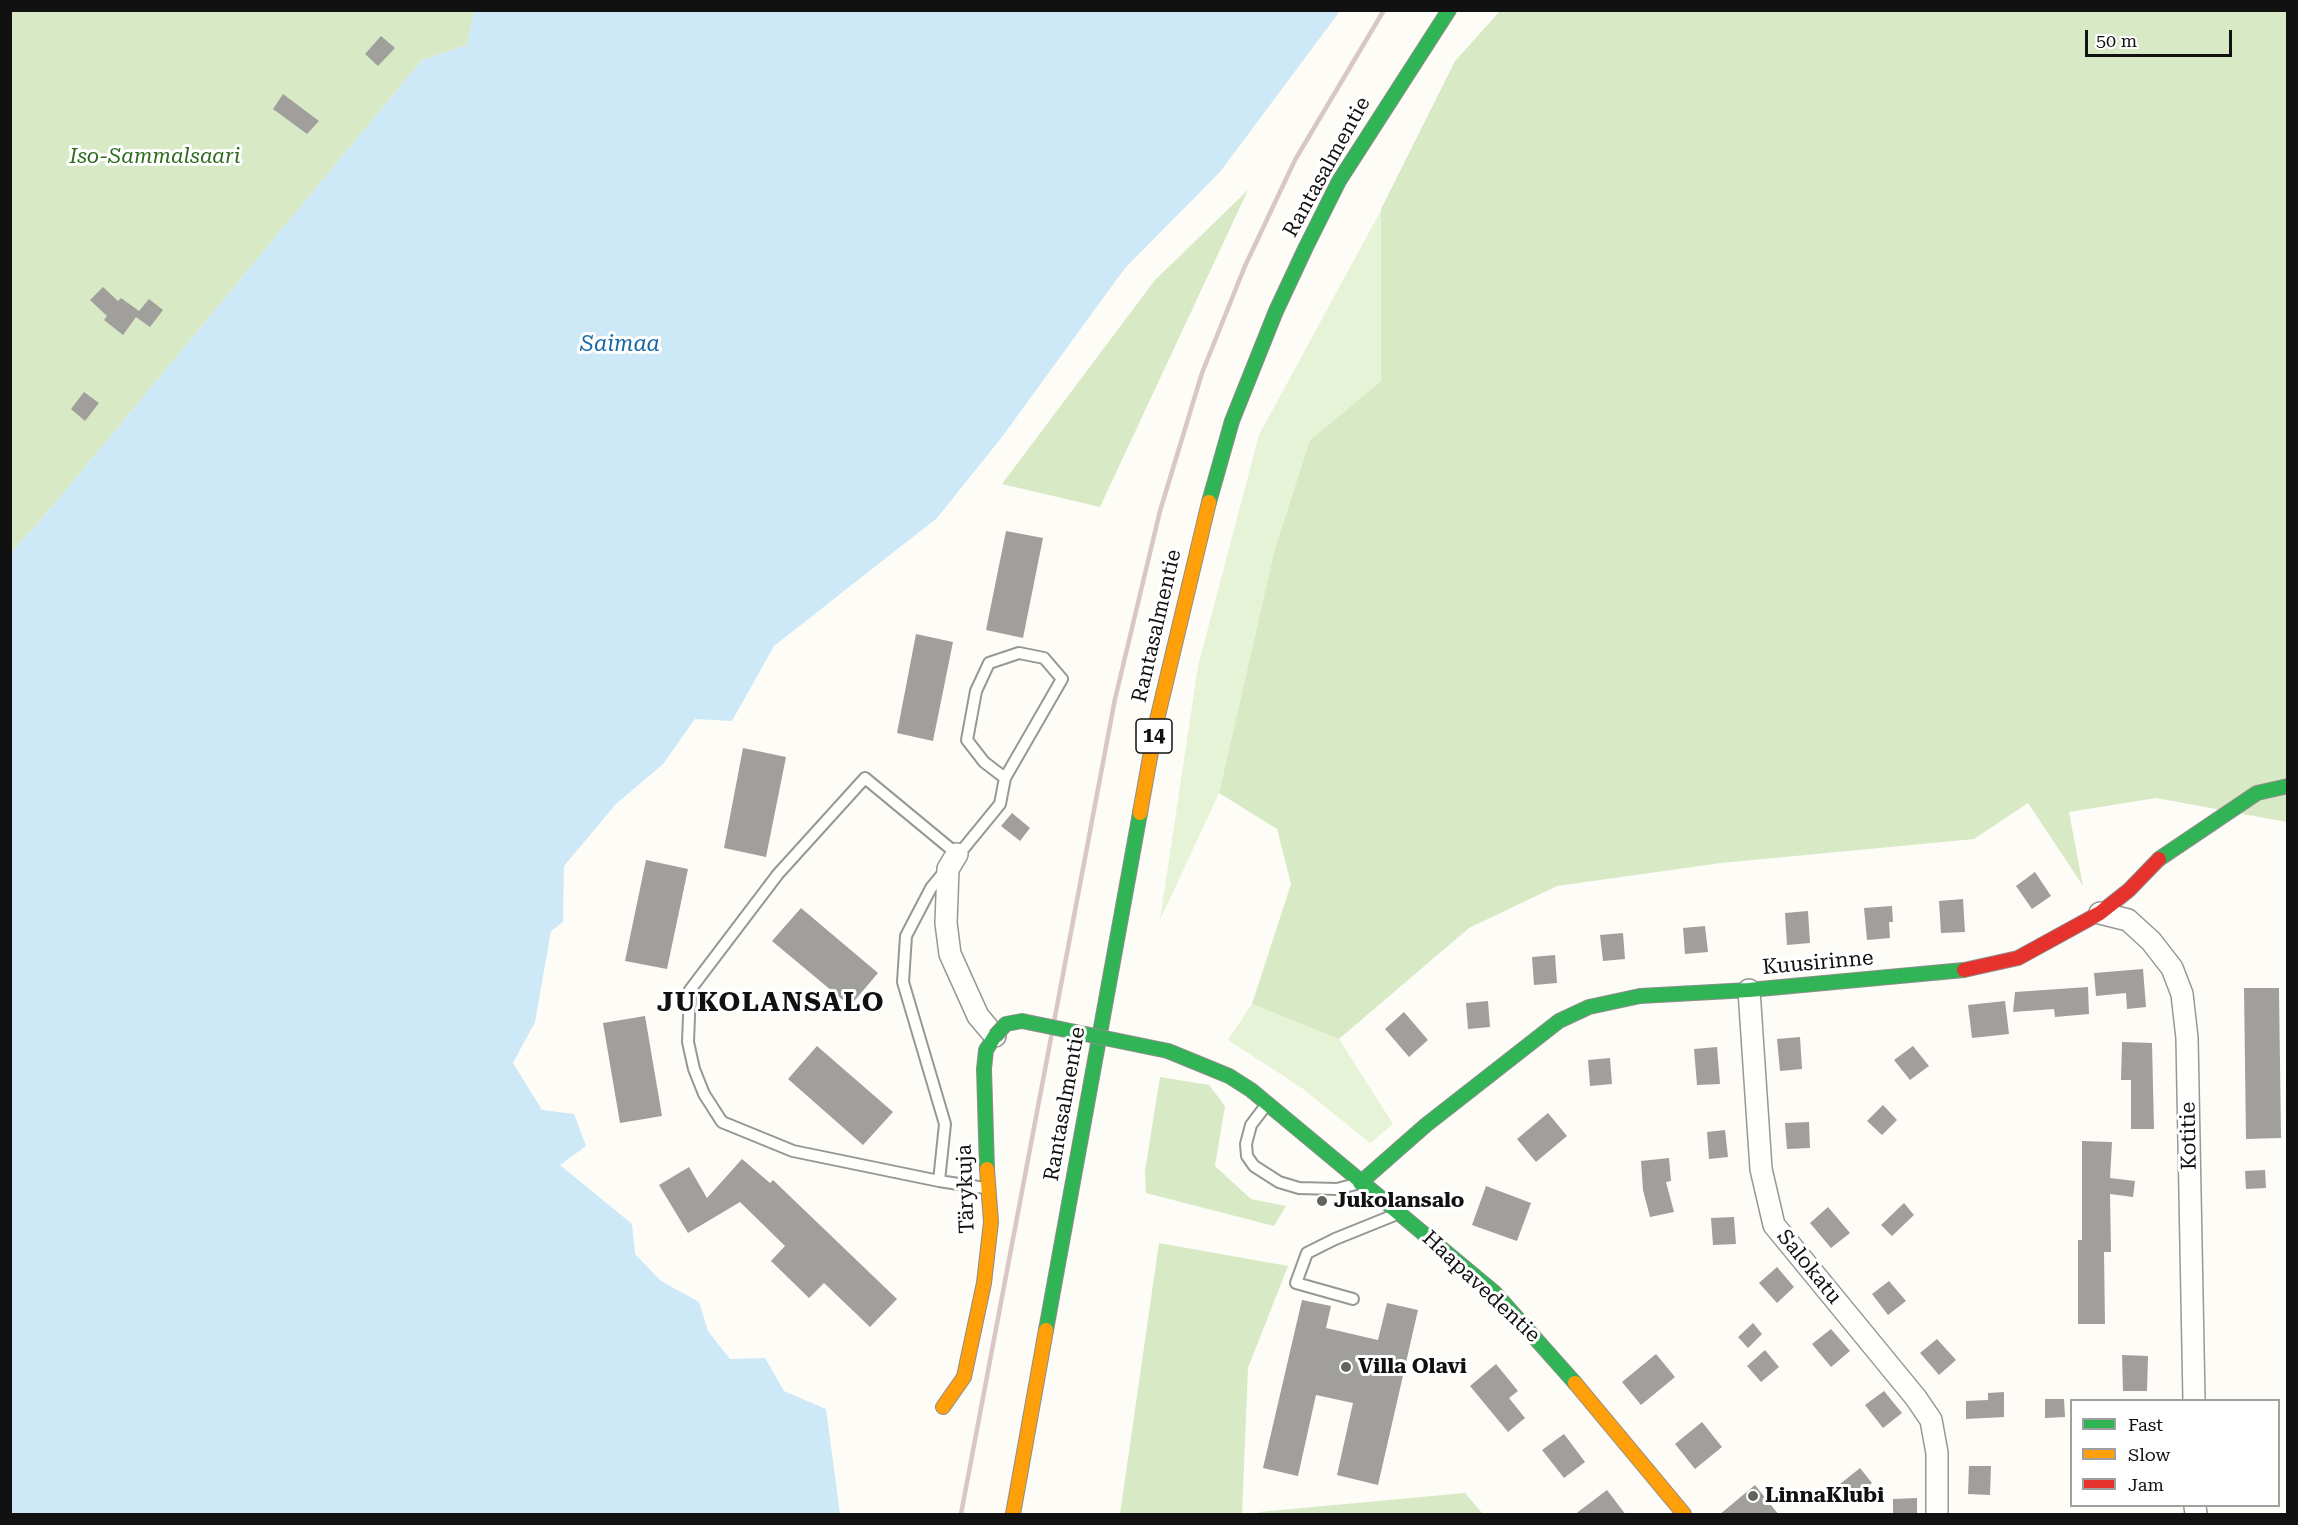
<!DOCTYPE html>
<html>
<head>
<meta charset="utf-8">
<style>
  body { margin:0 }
  #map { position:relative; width:2298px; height:1525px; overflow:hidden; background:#fdfcf7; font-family:"Roboto Serif",serif }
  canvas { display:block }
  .frame { position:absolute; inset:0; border:12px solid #111; pointer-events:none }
  .legend { position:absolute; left:2070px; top:1399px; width:210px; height:108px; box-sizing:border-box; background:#fff; border:2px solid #a0a0a0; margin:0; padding:8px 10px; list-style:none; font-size:18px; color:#111 }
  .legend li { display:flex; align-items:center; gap:12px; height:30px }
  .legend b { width:30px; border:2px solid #a0a0a0 }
  .scale { position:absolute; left:2085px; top:30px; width:147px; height:27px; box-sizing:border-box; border:3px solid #111; border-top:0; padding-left:8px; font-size:18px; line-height:21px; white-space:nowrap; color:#111; -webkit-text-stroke:4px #fff; paint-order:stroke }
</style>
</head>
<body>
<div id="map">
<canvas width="2298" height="1525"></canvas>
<div class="frame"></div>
<ul class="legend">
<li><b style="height:8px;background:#30b455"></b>Fast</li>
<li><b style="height:8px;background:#ff9f0a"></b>Slow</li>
<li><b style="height:8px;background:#e5322d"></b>Jam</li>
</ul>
<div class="scale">50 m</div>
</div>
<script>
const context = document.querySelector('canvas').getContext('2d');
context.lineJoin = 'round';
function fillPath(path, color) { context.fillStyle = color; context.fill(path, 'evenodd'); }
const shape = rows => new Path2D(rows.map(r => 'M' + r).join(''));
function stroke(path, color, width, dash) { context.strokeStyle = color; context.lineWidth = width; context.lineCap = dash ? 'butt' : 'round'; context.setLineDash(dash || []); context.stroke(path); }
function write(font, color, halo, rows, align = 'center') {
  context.font = font + ' "Roboto Serif",serif'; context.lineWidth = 6; context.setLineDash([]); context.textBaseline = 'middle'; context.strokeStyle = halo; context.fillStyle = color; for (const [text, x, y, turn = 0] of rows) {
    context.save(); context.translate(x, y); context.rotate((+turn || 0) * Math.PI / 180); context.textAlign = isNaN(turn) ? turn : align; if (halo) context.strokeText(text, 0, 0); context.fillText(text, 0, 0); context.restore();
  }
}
fillPath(shape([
  [1386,201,1381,381,1310,440,1275,548,1219,793,1160,920,1198,666,1259,435],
  [1252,1004,1339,1039,1393,1124,1370,1143,1302,1088,1228,1040]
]), '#e7f3d7');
fillPath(shape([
  [11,11,474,11,467,45,422,60,53,506,11,553],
  [1500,11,2287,11,2287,822,2156,798,2069,812,2083,886,2028,803,1974,839,1721,863,1557,886,1469,928,1339,1039,1252,1004,1291,884,1277,829,1219,793,1275,548,1310,440,1381,381,1381,209,1455,61],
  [1248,190,1100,507,1002,484,1155,280],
  [1160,1077,1209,1085,1225,1106,1215,1166,1251,1199,1286,1206,1274,1226,1146,1193,1145,1171],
  [1159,1243,1288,1266,1248,1368,1242,1514,1120,1514],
  [1465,1493,1483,1514,1259,1514,1259,1512]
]), '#d8eac5');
fillPath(shape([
  [474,11,1340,11,1220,172,1125,268,1002,437,937,518,774,646,732,721,695,719,663,764,616,804,564,866,563,922,551,931,535,1022,513,1063,542,1110,574,1114,586,1146,560,1165,632,1224,635,1254,661,1281,699,1302,708,1331,730,1359,765,1358,784,1391,826,1409,840,1514,11,1514,11,553,53,506,422,60,467,45]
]), '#cde8f7');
fillPath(shape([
  [381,36,395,48,378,66,365,54],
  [283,94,319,121,307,134,273,109],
  [103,287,118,301,121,298,139,311,149,299,163,310,150,327,136,317,123,335,104,320,107,316,90,300],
  [84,392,99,403,85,421,71,409],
  [1006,531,1043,538,1023,638,986,630],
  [916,634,953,642,933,741,897,733],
  [743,748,786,757,766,857,724,848],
  [1012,813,1030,828,1020,841,1001,826],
  [646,860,688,869,667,969,625,961],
  [2035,872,2051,896,2032,909,2016,886],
  [1963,899,1965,932,1941,933,1939,901],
  [1892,906,1893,922,1889,922,1890,938,1867,940,1864,908],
  [801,908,878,973,850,1006,772,941],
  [1808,911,1810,943,1787,945,1785,913],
  [1705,926,1708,952,1685,954,1683,928],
  [1623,933,1625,959,1603,961,1600,935],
  [1555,955,1557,983,1534,985,1532,957],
  [2143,969,2146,1007,2127,1009,2126,993,2096,996,2094,973],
  [2088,987,2089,1014,2055,1017,2054,1009,2013,1012,2015,992],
  [2244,988,2279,988,2281,1138,2246,1139],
  [1488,1001,1490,1027,1468,1029,1466,1003],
  [2005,1001,2009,1034,1972,1038,1968,1005],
  [1404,1012,1428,1040,1409,1057,1385,1029],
  [645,1016,662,1116,620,1123,603,1023],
  [1800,1037,1802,1069,1780,1071,1777,1039],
  [2122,1042,2152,1043,2154,1129,2131,1129,2131,1080,2121,1080],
  [817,1046,893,1112,863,1145,788,1079],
  [1913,1046,1929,1066,1910,1080,1894,1060],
  [1717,1047,1720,1084,1697,1085,1694,1049],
  [1610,1058,1612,1084,1590,1086,1588,1060],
  [1883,1105,1897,1120,1882,1135,1867,1121],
  [1548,1113,1567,1136,1536,1162,1517,1139],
  [1809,1122,1810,1148,1787,1149,1785,1123],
  [1725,1130,1728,1157,1709,1159,1707,1132],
  [2082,1141,2112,1142,2110,1178,2135,1181,2133,1197,2110,1194,2111,1252,2104,1252,2105,1324,2078,1324,2078,1240,2082,1240],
  [1669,1158,1671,1181,1666,1182,1674,1212,1650,1217,1643,1190,1641,1161],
  [742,1159,770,1183,773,1180,897,1299,870,1327,824,1283,809,1298,771,1261,785,1246,740,1202,688,1233,659,1185,689,1167,707,1198],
  [2265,1170,2266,1188,2246,1189,2245,1171],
  [1486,1186,1531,1203,1517,1241,1472,1225],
  [1904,1203,1914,1215,1892,1236,1881,1225],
  [1828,1207,1850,1233,1831,1248,1810,1223],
  [1734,1217,1736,1244,1713,1245,1711,1218],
  [1777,1267,1794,1287,1777,1303,1759,1283],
  [1889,1281,1906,1301,1888,1315,1872,1294],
  [1302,1300,1331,1306,1326,1328,1378,1340,1387,1303,1418,1310,1378,1485,1337,1475,1353,1403,1316,1395,1298,1476,1263,1468],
  [1753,1323,1762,1334,1748,1348,1738,1337],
  [1831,1329,1850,1351,1831,1367,1812,1344],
  [1937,1339,1956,1360,1939,1375,1920,1353],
  [1765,1350,1779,1367,1761,1382,1747,1366],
  [1656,1354,1675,1377,1641,1405,1622,1382],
  [2122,1355,2148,1356,2147,1391,2123,1391],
  [1496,1364,1518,1391,1509,1398,1525,1418,1508,1432,1470,1386],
  [1884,1391,1902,1413,1883,1428,1865,1405],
  [2004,1392,2004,1417,1966,1419,1966,1401,1988,1400,1988,1393],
  [2045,1399,2064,1399,2065,1417,2045,1418],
  [1702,1422,1722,1447,1695,1469,1675,1444],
  [1564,1434,1585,1462,1564,1478,1542,1450],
  [1969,1466,1991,1466,1990,1495,1968,1494],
  [1860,1468,1872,1483,1852,1499,1840,1484],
  [1755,1485,1779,1515,1719,1515],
  [1607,1490,1626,1515,1574,1515],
  [1917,1498,1917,1515,1893,1515,1893,1499]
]), '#a19f9c');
const lane = shape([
  [1267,1104,1251,1125,1246,1144,1247,1156,1254,1166,1279,1182,1299,1188,1337,1189,1356,1184],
  [939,1181,945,1124,903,982,906,936,931,888,945,871],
  [985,1188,939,1181,793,1151,722,1122,704,1094,694,1069,688,1042,690,990,778,874,865,778,957,854,964,848,1000,804,1005,778,1062,679,1044,658,1019,653,989,663,976,691,967,740,984,762,1005,778],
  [1353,1299,1296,1283,1307,1253,1335,1239,1397,1214]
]);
const street = shape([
  [957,854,948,869,946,923,950,954,978,1016,995,1036],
  [2100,913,2128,920,2151,941,2172,968,2182,994,2187,1038,2194,1400],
  [1749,990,1761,1169,1774,1225,1916,1398,1931,1420,1937,1453,1937,1514],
  [2195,1506,2196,1514]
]);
const fast = shape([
  [1209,502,1232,421,1276,311,1306,247,1339,181,1449,10],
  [2159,859,2257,793,2288,786],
  [1168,1051,1229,1076,1251,1090,1495,1293,1575,1383],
  [987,1169,984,1069,986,1050,995,1036],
  [1360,1183,1426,1125,1559,1021,1589,1007,1640,996,1749,990,1964,970],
  [1046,1330,1140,813]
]);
const slow = shape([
  [1140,813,1156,724,1209,502],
  [1575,1383,1684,1514],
  [943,1407,964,1377,984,1283,991,1222,987,1169],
  [1013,1514,1046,1330]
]);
const jam = shape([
  [1964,970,2018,958,2100,913,2129,890,2159,859]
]);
stroke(lane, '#979795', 14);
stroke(street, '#979795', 24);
stroke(fast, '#8e8d8b', 16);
stroke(slow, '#8e8d8b', 16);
stroke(jam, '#8e8d8b', 16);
stroke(lane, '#fffffe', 10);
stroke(street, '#fffffe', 21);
stroke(fast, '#30b455', 14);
stroke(slow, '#ff9f0a', 14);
stroke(jam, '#e5322d', 14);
stroke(shape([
  [961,1514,1115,699,1160,511,1202,373,1245,266,1295,160,1384,10]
]), '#d9c6c7', 4.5);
const fastBridge = shape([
  [995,1036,1006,1024,1022,1021,1168,1051]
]);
stroke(fastBridge, '#8e8d8b', 16, []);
stroke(fastBridge, '#30b455', 14);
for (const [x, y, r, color] of [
  [1322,1201,6,"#646362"],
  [1346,1367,6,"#646362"],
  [1753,1496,6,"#646362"]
]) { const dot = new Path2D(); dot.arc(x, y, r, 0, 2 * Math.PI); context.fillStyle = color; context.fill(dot); stroke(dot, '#fff', 2); }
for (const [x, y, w] of [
  [1154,736,36]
]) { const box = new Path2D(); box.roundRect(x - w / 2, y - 17, w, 34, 4.5); context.fillStyle = '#fff'; context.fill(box); stroke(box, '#111', 1.5); }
write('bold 20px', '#111', null, [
  ["14",1154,736]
]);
write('italic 21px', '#2f6b1f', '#fff', [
  ["Iso-Sammalsaari",155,157]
]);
write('21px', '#111', '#fff', [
  ["Rantasalmentie",1327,167,-61],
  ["Rantasalmentie",1157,626,-77],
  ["Kuusirinne",1818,963,-5],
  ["Rantasalmentie",1065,1104,-80],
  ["Kotitie",2189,1136,-91],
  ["Tärykuja",966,1189,-92],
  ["Salokatu",1809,1267,51],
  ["Haapavedentie",1481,1287,43]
]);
write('bold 21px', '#111', '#fff', [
  ["Jukolansalo",1334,1201],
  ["Villa Olavi",1358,1367],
  ["LinnaKlubi",1765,1496]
], 'left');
write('italic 22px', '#1768a6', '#fff', [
  ["Saimaa",620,345]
]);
context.letterSpacing = '1.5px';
write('bold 27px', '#111', '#fff', [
  ["JUKOLANSALO",771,1003]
]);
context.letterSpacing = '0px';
</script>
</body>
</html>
